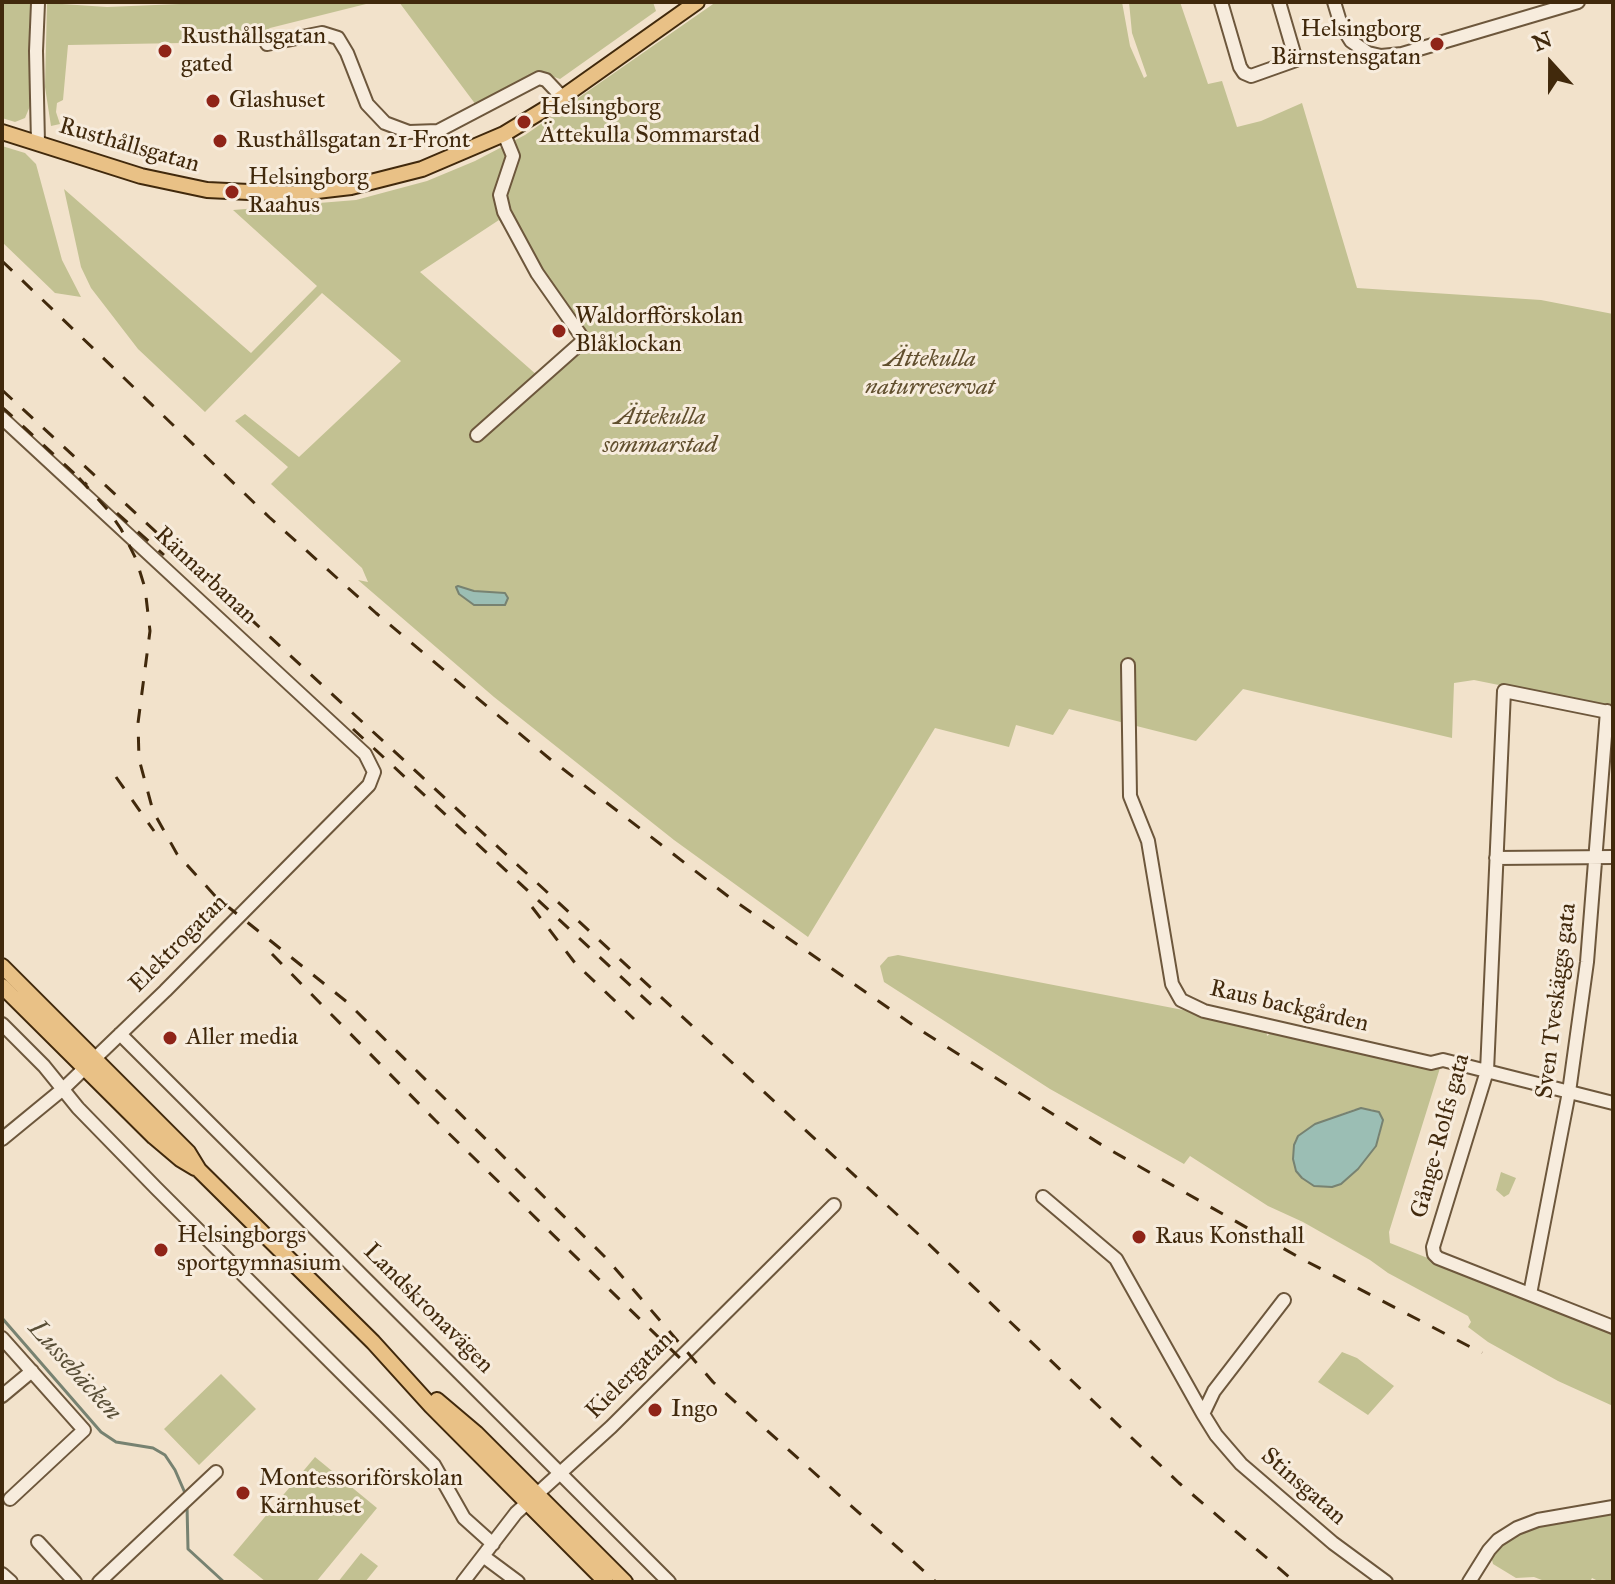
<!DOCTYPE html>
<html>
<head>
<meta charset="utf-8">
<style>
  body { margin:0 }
  #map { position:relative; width:1615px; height:1584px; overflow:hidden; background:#f2e2cb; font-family:"IM FELL Great Primer",serif }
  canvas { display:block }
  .frame { position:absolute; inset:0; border:4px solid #41290c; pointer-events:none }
  .north { position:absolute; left:1511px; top:24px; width:80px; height:80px; -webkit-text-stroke:6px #f7ecdd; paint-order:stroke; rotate:339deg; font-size:22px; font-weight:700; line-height:32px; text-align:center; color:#41290c }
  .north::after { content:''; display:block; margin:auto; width:28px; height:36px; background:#41290c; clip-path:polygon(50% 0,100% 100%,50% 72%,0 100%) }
</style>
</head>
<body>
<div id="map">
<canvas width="1615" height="1584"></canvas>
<div class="frame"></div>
<div class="north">N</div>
</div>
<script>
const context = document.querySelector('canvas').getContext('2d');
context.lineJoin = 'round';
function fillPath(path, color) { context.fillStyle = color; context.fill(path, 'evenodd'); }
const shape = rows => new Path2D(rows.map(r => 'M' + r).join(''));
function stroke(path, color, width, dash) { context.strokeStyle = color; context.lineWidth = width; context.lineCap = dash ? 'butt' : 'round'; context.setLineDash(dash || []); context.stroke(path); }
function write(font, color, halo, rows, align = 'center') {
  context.font = font + ' "IM FELL Great Primer",serif'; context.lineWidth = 6; context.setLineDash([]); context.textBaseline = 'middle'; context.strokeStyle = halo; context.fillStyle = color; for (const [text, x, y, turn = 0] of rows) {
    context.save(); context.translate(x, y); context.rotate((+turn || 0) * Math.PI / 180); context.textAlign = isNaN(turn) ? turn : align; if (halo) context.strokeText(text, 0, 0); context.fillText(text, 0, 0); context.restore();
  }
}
fillPath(shape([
  [2,2,30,2,30,106,25,118,15,122,2,118],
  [228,2,374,2,270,28,258,35,182,43,68,45,63,100,57,103,56,112,60,124,51,126,45,87,47,3,107,7],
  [399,2,653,2,656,11,560,79,537,71,476,105],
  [716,2,1122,2,1130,46,1144,78,1147,76,1132,33,1129,2,1180,2,1208,84,1222,81,1237,127,1261,121,1302,103,1357,288,1541,300,1613,314,1613,708,1474,680,1454,683,1452,738,1243,689,1196,741,1069,709,1053,735,1016,725,1009,747,935,728,808,937,674,840,494,697,358,580,368,582,362,568,271,484,288,467,235,421,245,414,299,457,401,361,322,293,205,412,138,349,91,288,81,267,64,189,251,353,317,286,233,210,356,200,427,181,475,161,525,135],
  [499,220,577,341,538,376,420,272],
  [2,146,25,153,36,164,62,260,81,297,55,293,2,242],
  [898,955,1261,1025,1266,1028,1267,1036,1276,1028,1440,1068,1389,1232,1390,1243,1613,1332,1613,1406,1558,1381,1488,1342,1468,1327,1471,1322,1468,1316,1388,1273,1370,1260,1303,1222,1268,1206,1190,1156,1184,1164,1050,1089,884,982,880,966,888,957],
  [1355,1109,1371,1109,1380,1113,1383,1120,1379,1138,1296,1171,1293,1159,1295,1140,1315,1124],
  [1501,1172,1516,1178,1509,1194,1504,1197,1496,1190],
  [1342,1352,1357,1358,1394,1386,1368,1415,1318,1382],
  [221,1374,256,1409,199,1465,164,1429],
  [315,1457,377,1508,316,1582,266,1582,233,1555],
  [1613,1512,1613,1582,1600,1582,1592,1578,1590,1582,1547,1582,1534,1577,1516,1578,1493,1564,1491,1556,1515,1534,1536,1526],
  [361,1553,378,1566,365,1582,338,1582]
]), '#c2c192');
const water = shape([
  [458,586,474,591,505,593,508,598,505,605,474,605,459,594,456,587,458,586],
  [1361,1108,1379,1112,1383,1120,1376,1146,1358,1169,1341,1184,1332,1187,1314,1186,1302,1178,1296,1171,1293,1159,1294,1145,1298,1136,1315,1124,1361,1108]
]);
fillPath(water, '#9bbeb4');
stroke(water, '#778271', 2);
stroke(shape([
  [2,1318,101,1432,116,1442,153,1448,165,1455,175,1470,185,1493],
  [187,1505,188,1549,224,1582]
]), '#778271', 3);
const minor = shape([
  [1221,2,1240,67,1244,73,1251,76,1296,60,1279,2],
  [1334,2,1341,25,1351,41,1368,53,1381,56,1402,54,1578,2],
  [38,3,36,51,38,143],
  [267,44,322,33,338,38,347,53,367,104,385,123,409,132,438,131,539,78,546,80,562,97],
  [2,418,365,754,374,772,369,785,165,991,63,1089,2,1139],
  [477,435,584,340,537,273,504,212,500,195,513,156,504,134],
  [1128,665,1130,796,1148,841,1172,984,1181,1000,1204,1011,1431,1063,1443,1060,1613,1103],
  [1613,713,1504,691,1487,1071,1433,1247,1434,1254,1438,1258,1613,1327],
  [1496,858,1613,857],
  [2,1024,44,1066,78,1108,156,1188,434,1465,464,1518,493,1544],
  [120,1034,669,1582],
  [1043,1197,1116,1259,1203,1414],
  [1530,1294,1569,1092,1587,962,1607,711],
  [1284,1300,1214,1391,1203,1414,1216,1435,1241,1464,1333,1543,1386,1582],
  [2,1338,84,1430,10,1499],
  [2,1396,32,1371],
  [38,1542,75,1582],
  [483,1556,518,1582],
  [2,1574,11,1582],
  [99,1582,216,1472],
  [463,1582,516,1513,611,1427,834,1205],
  [1469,1582,1489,1550,1498,1540,1517,1528,1538,1520,1613,1507]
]);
const major = shape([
  [2,132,141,176,207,190,291,194,351,187,422,169,504,134,550,106,697,2],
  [2,966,188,1152,199,1170,373,1342,431,1406,606,1582],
  [2,986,154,1137,180,1159,195,1168],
  [437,1400,476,1433,625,1582]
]);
stroke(minor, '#6d573c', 16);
stroke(major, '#41290c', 18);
stroke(minor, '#f7ecdd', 12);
stroke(major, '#e9c186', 14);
stroke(shape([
  [2,261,269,517,376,613,550,759,729,897,917,1028,1105,1147,1302,1259,1482,1353],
  [2,390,916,1232,1179,1483,1295,1582],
  [2,407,87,485],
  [79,478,108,510,121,529,136,559,145,588,150,631,138,723,139,759,153,811,177,854,217,898,347,1002,607,1259,713,1382,936,1582],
  [117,513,164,555],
  [353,729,659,1012],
  [116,777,154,831],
  [532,907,575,963,634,1019],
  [272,954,435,1120,684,1362]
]), '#41290c', 3, [14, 14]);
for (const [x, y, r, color] of [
  [1437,44,8,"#8f2418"],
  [165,51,8,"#8f2418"],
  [213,101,8,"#8f2418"],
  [524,122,8,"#8f2418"],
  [220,141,8,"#8f2418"],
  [232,192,8,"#8f2418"],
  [559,331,8,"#8f2418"],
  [170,1038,8,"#8f2418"],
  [1139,1237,8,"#8f2418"],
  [161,1250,8,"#8f2418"],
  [655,1410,8,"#8f2418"],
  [243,1493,8,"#8f2418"]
]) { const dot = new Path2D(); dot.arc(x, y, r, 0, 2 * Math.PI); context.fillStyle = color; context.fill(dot); stroke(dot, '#f7ecdd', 3); }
write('24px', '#41290c', '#f7ecdd', [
  ["Helsingborg",1421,30,"right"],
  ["Bärnstensgatan",1421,58,"right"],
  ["Rusthållsgatan",181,37],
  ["gated",181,65],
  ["Glashuset",229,101],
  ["Helsingborg",540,108],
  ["Ättekulla Sommarstad",540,136],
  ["Rusthållsgatan 21 Front",236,141],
  ["Helsingborg",248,178],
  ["Raahus",248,206],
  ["Waldorfförskolan",575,317],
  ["Blåklockan",575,345],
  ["Aller media",186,1038],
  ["Helsingborgs",177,1236],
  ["sportgymnasium",177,1264],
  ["Raus Konsthall",1155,1237],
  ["Ingo",671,1410],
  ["Montessoriförskolan",259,1479],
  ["Kärnhuset",259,1507]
], 'left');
write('24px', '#41290c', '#f7ecdd', [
  ["Rusthållsgatan",129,146,16],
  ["Rännarbanan",205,576,43],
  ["Elektrogatan",179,944,-45],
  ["Sven Tveskäggs gata",1557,1001,-83],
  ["Raus backgården",1289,1007,13],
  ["Gånge-Rolfs gata",1441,1136,-75],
  ["Landskronavägen",428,1309,45],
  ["Kielergatan",630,1376,-45],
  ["Stinsgatan",1303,1487,41]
]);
write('italic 24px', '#614f2e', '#f7ecdd', [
  ["Ättekulla",930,360],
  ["naturreservat",930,388],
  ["Ättekulla",660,418],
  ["sommarstad",660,446]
]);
write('italic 26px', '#584e36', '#f7ecdd', [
  ["Lussebäcken",74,1371,48]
]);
</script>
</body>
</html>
